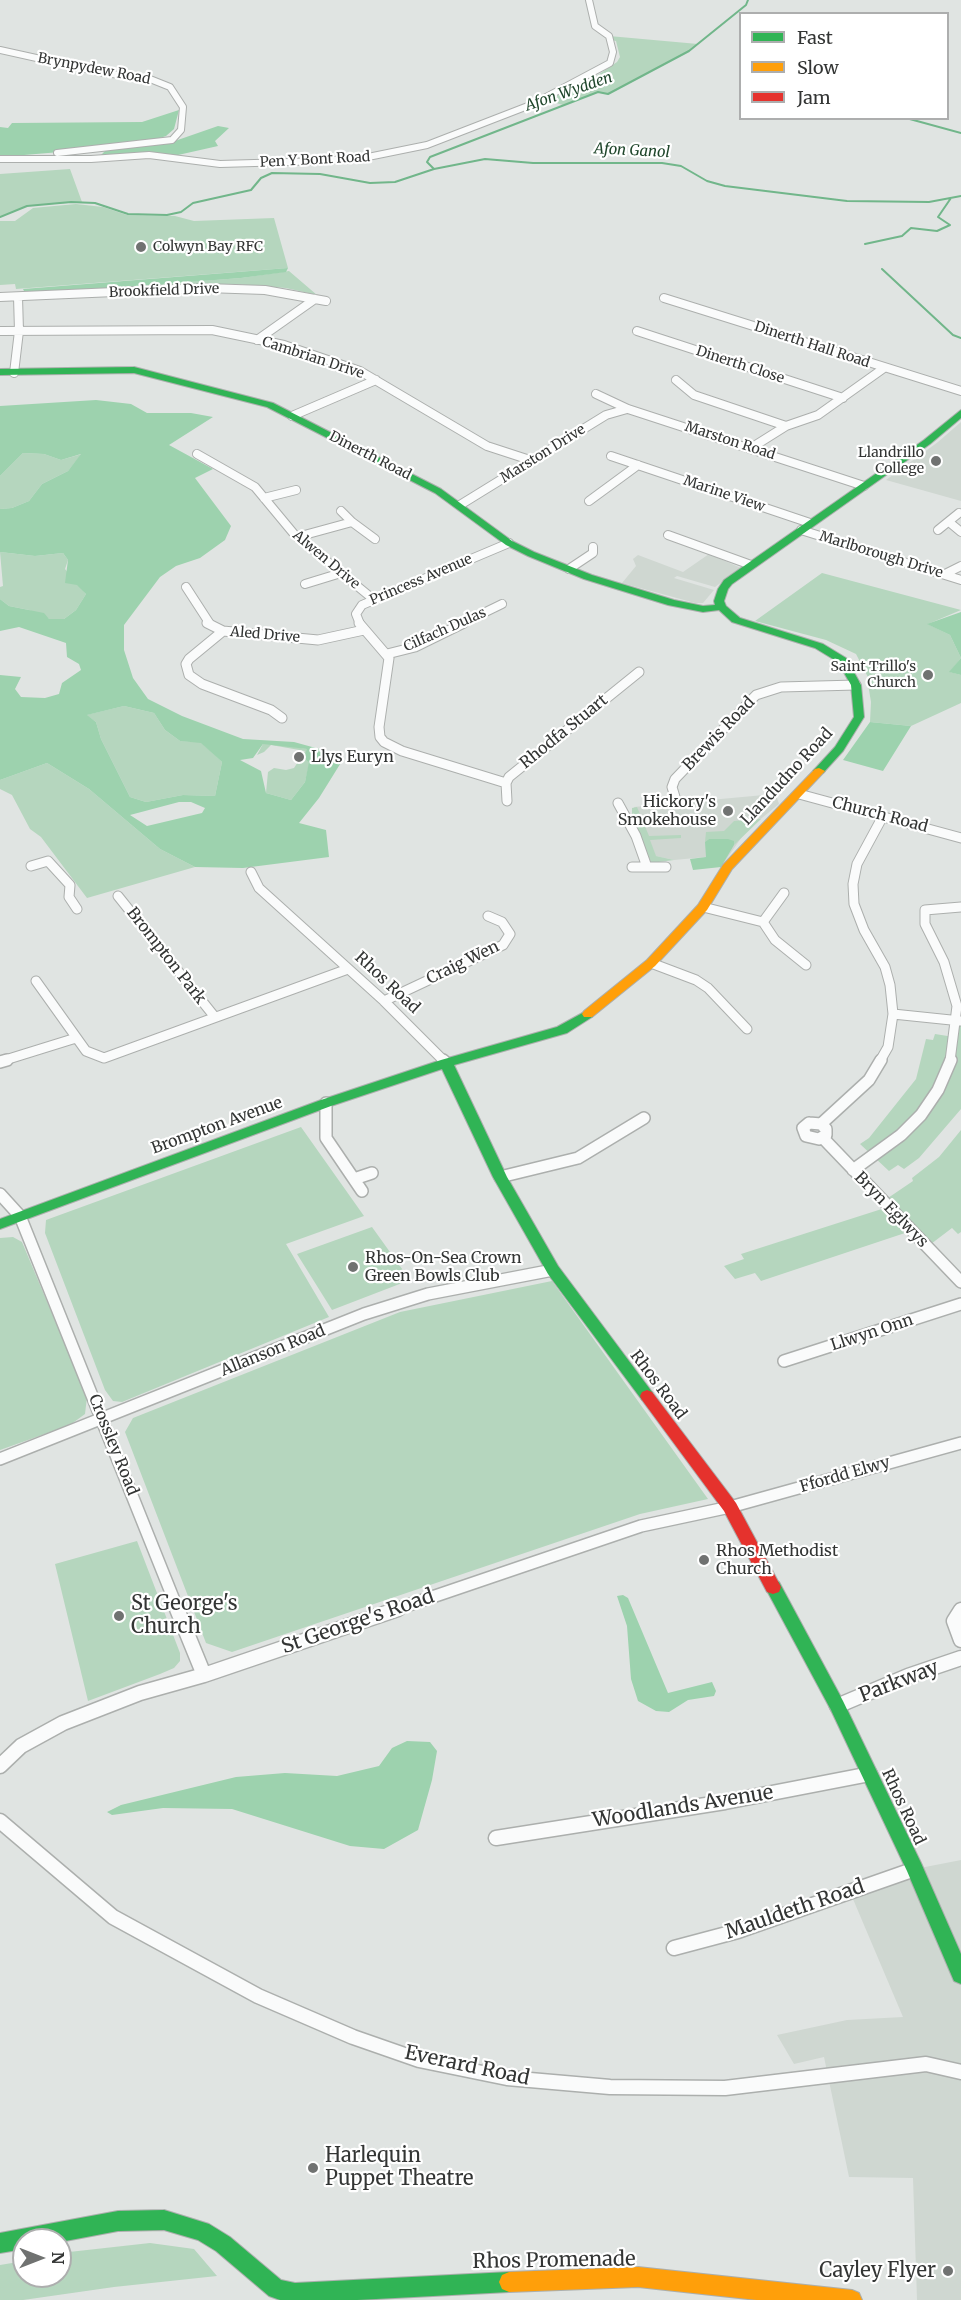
<!DOCTYPE html>
<html>
<head>
<meta charset="utf-8">
<style>
  body { margin:0 }
  #map { position:relative; width:961px; height:2300px; overflow:hidden; background:#e0e4e2; font-family:Merriweather,serif }
  canvas { display:block }
  .legend { position:absolute; left:739px; top:12px; width:210px; height:108px; box-sizing:border-box; background:#fff; border:2px solid #adaeae; margin:0; padding:8px 10px; list-style:none; font-size:18px; color:#333534 }
  .legend li { display:flex; align-items:center; gap:12px; height:30px }
  .legend b { width:30px; border:2px solid #adaeae }
  .north { position:absolute; left:12px; top:2228px; width:60px; height:60px; box-sizing:border-box; background:#fff; border:2px solid #adaeae; border-radius:50%; rotate:90deg; font-size:16px; font-weight:700; line-height:24px; text-align:center; color:#333534 }
  .north::after { content:''; display:block; margin:auto; width:21px; height:27px; background:#707271; clip-path:polygon(50% 0,100% 100%,50% 72%,0 100%) }
</style>
</head>
<body>
<div id="map">
<canvas width="961" height="2300"></canvas>
<ul class="legend">
<li><b style="height:8px;background:#30b455"></b>Fast</li>
<li><b style="height:8px;background:#ff9f0a"></b>Slow</li>
<li><b style="height:8px;background:#e5322d"></b>Jam</li>
</ul>
<div class="north">N</div>
</div>
<script>
const context = document.querySelector('canvas').getContext('2d');
context.lineJoin = 'round';
function fillPath(path, color) { context.fillStyle = color; context.fill(path, 'evenodd'); }
const shape = rows => new Path2D(rows.map(r => 'M' + r).join(''));
function stroke(path, color, width, dash) { context.strokeStyle = color; context.lineWidth = width; context.lineCap = dash ? 'butt' : 'round'; context.setLineDash(dash || []); context.stroke(path); }
function write(font, color, halo, rows, align = 'center') {
  context.font = font + ' Merriweather,serif'; context.lineWidth = 4.5; context.setLineDash([]); context.textBaseline = 'middle'; context.strokeStyle = halo; context.fillStyle = color; for (const [text, x, y, turn = 0] of rows) {
    context.save(); context.translate(x, y); context.rotate((+turn || 0) * Math.PI / 180); context.textAlign = isNaN(turn) ? turn : align; if (halo) context.strokeText(text, 0, 0); context.fillText(text, 0, 0); context.restore();
  }
}
fillPath(shape([
  [961,422,961,501,886,480,938,442],
  [709,554,741,568,715,587,677,576,674,578,714,590,703,603,695,603,622,583,636,566,633,559,638,555,683,572],
  [764,795,777,798,779,804,746,831,721,867,706,857,674,860,651,855,634,807],
  [961,1860,961,2300,917,2300,913,2178,849,2177,824,2057,794,2064,777,2035,847,2020,903,2017,850,1892,915,1869]
]), '#cfd7d1');
fillPath(shape([
  [609,36,698,44,689,51,608,94,598,92,563,105,546,100,586,83,617,62,620,57,616,41,610,40],
  [70,169,82,202,27,206,0,217,0,174],
  [76,204,103,207,127,215,175,216,194,221,274,218,288,268,16,289,15,284,0,285,0,221,15,221,33,208],
  [289,271,317,295,286,288,233,284,50,292,241,278],
  [23,453,44,454,61,460,82,454,68,471,42,484,29,501,12,508,0,509,0,476],
  [0,552,35,556,63,553,68,560,65,569,86,594,76,610,64,619,49,619,29,610,9,606,0,599,0,587,3,586],
  [822,573,961,610,928,624,950,635,961,658,950,672,961,675,961,703,911,726,870,722,871,702,868,684,871,683,856,654,826,640,755,621],
  [124,706,154,713,165,730,180,741,201,742,222,762,215,796,183,795,146,802,130,797,101,739,96,722,86,715],
  [263,744,277,744,307,749,310,761,305,782,291,800,266,793,268,772,274,768,286,770,294,768,305,751,271,745,264,752,257,755],
  [47,763,89,789,160,849,195,867,87,898,41,837,30,829,12,795,0,789,0,780],
  [637,807,649,836,681,835,681,838,650,840,656,856,674,860,651,863,632,814,632,808],
  [761,819,734,845,733,841,709,839,705,842,706,832,724,831,734,821],
  [961,1006,961,1109,919,1158,904,1169,898,1165,889,1171,860,1144,869,1138,916,1079,926,1039,933,1040,935,1034,954,1037],
  [301,1127,364,1216,286,1244,329,1317,122,1402,113,1401,105,1390,45,1233,46,1220],
  [961,1130,961,1232,958,1234,952,1228,927,1247,911,1231,761,1281,755,1273,735,1279,724,1266,744,1259,741,1254,888,1207,885,1200,913,1181,912,1178,939,1157],
  [372,1227,410,1280,332,1310,297,1254],
  [13,1237,22,1242,87,1397,85,1414,70,1425,0,1450,0,1238],
  [552,1281,708,1499,640,1514,232,1652,206,1643,125,1432,133,1418,400,1312],
  [137,1541,180,1653,180,1661,174,1668,160,1674,88,1701,55,1564],
  [150,2243,194,2249,217,2276,114,2287,23,2300,0,2300,0,2265,24,2261,24,2276,60,2276,60,2253]
]), '#b5d6be');
fillPath(shape([
  [179,110,174,129,166,136,151,141,172,142,218,126,229,128,215,141,218,146,178,155,141,155,97,159,108,148,0,157,0,127,8,128,12,123,142,122],
  [288,268,286,272,241,278,32,294,25,293,23,289],
  [96,400,131,404,147,413,191,413,213,417,169,445,213,469,195,478,231,526,225,540,200,558,176,566,160,577,124,625,124,650,133,678,148,699,182,716,243,739,294,742,323,750,342,761,319,798,299,823,326,830,329,857,243,868,195,867,160,849,89,789,47,763,0,780,0,675,21,677,15,689,21,697,45,698,59,694,62,683,81,670,79,664,67,657,66,643,19,627,0,631,0,599,9,606,44,613,49,619,64,619,76,610,86,594,77,585,65,583,68,560,63,553,35,556,0,552,0,509,12,508,29,501,42,484,68,471,81,454,61,460,44,454,23,453,0,476,0,406],
  [124,706,154,713,165,730,180,741,201,743,222,762,215,796,183,795,146,802,130,797,101,739,96,722,87,715],
  [263,744,307,749,304,758,309,762,305,782,291,800,266,793,261,771,240,760,253,758],
  [179,802,191,802,205,808,202,813,147,826,130,815],
  [961,612,961,675,949,672,961,658,950,635,927,624],
  [870,722,911,726,883,771,843,760],
  [709,839,728,839,734,841,734,845,721,867,693,870,690,859,706,857,705,842],
  [623,1595,628,1598,668,1693,712,1682,716,1691,714,1696,688,1700,669,1712,656,1711,638,1701,631,1679,627,1626,617,1596],
  [407,1741,430,1742,437,1751,432,1780,418,1830,384,1849,350,1846,232,1809,163,1808,112,1815,107,1812,121,1805,236,1777,285,1773,337,1776,379,1766,392,1748]
]), '#9dd2ae');
stroke(shape([
  [906,118,961,133],
  [434,169,427,162,430,157,598,92,608,94,689,51,746,5,748,0],
  [0,217,27,206,71,202,95,203,128,214,167,215,181,212,193,203,251,190,261,178,272,173,320,174,370,183,395,182,434,169,485,159,533,163,662,163,681,166,707,181,725,186,847,201,929,202,961,196],
  [865,244,902,236,911,228,937,231,950,225,938,217,951,198],
  [882,269,953,335,961,338]
]), '#71b68a', 2);
const streetFar4 = shape([
  [0,50,104,73,150,79,170,87,183,107,181,130,172,140,57,153],
  [0,159,91,159,149,155,220,164,324,161,368,157,427,145,533,104,610,63,613,52,609,36,595,26,589,0]
]);
const streetFar3 = shape([
  [0,297,206,288,265,290,326,301],
  [664,298,961,391],
  [0,331,212,330,284,345,360,371,487,446,533,461],
  [637,331,843,398],
  [257,340,315,299],
  [14,373,19,331,18,297],
  [676,380,694,395,786,426],
  [596,394,628,409,864,486],
  [292,416,376,380],
  [751,448,786,426,818,415,884,368],
  [197,454,255,487,294,534,373,599],
  [611,456,810,523],
  [264,498,296,490],
  [589,501,638,465],
  [460,505,606,415,627,409],
  [341,511,352,522],
  [949,522,961,532],
  [801,530,961,580],
  [938,530,959,513],
  [668,535,751,565],
  [297,537,352,522,375,539],
  [569,569,593,553,593,547],
  [945,574,961,566],
  [305,584,341,573],
  [186,587,210,624],
  [360,624,356,614,362,605,509,543],
  [461,624,502,604]
]);
const streetFar2 = shape([
  [207,623,223,631,318,640,364,630],
  [359,623,389,658,379,727,380,737,384,742,402,751,506,783],
  [223,631,189,659,186,664,189,675,202,684,271,710,282,718],
  [387,654,415,647,464,623],
  [799,794,961,838],
  [675,797,672,787,675,779,756,695,781,687,856,685],
  [507,801,506,783,509,777,639,672],
  [618,803,636,836,647,867],
  [31,866,48,861,70,885,69,897,77,909],
  [632,867,666,867],
  [251,872,259,888,384,1001,444,1061],
  [118,896,214,1016],
  [703,907,763,922,775,940,806,965],
  [763,922,784,893],
  [651,963,696,980,708,988,747,1029],
  [36,981,86,1051,104,1058,348,969],
  [384,1001,503,945,510,934,502,922,488,916],
  [893,1014,961,1021],
  [2,1061,76,1038],
  [880,1061,888,1047,893,1014,890,985,885,967,864,930,854,904,853,884,857,864,883,816],
  [950,1061,957,1006,944,962,925,924,925,910,961,907]
]);
const streetFar1 = shape([
  [443,1060,446,1063],
  [0,1062,7,1060],
  [326,1103,326,1138,362,1191],
  [809,1123,821,1124,826,1129,826,1135,819,1139,806,1136,803,1128,809,1123],
  [821,1124,869,1080,881,1060],
  [822,1137,961,1282],
  [853,1170,901,1135,921,1115,938,1090,951,1060],
  [500,1177,578,1158,644,1118],
  [354,1179,372,1173],
  [0,1194,20,1216,178,1610],
  [784,1361,961,1304],
  [0,1459,364,1314,428,1294,553,1270],
  [394,1610,641,1526,730,1507,961,1443]
]);
const street = shape([
  [177,1609,204,1675],
  [961,1610,954,1621,961,1640],
  [837,1706,908,1676,961,1658],
  [0,1766,21,1746,63,1723,140,1693,204,1675,398,1609],
  [0,1821,113,1917,258,1996,353,2037,419,2060,507,2078,610,2087,725,2088,926,2064,961,2072],
  [496,1838,725,1802,870,1774],
  [674,1948,738,1931,915,1869]
]);
const fast = shape([
  [134,367,273,403,441,489,512,541,534,552,592,575,674,600,703,606,715,605,714,601,718,589,724,580,924,440,961,410,961,418,930,444,732,584,728,589,724,601,726,606,740,618,823,644,846,658,861,685,864,717,843,751,823,773,819,774,813,771,835,747,854,717,851,685,838,662,815,648,732,622,719,610,703,612,668,605,584,579,528,556,506,545,435,493,267,407,134,373,0,375,0,369,134,367],
  [588,1010,592,1011,594,1014,592,1017,567,1033,454,1065,507,1177,558,1266,652,1392,654,1396,652,1400,642,1400,548,1274,493,1177,442,1069,331,1106,0,1229,0,1219,321,1100,441,1060,557,1027,588,1010],
  [773,1580,779,1582,843,1701,921,1863,961,1954,961,1984,954,1981,907,1871,831,1710,765,1587,767,1582,773,1580],
  [164,2210,209,2224,230,2237,281,2280,295,2283,509,2272,516,2275,519,2282,516,2289,509,2292,357,2300,280,2300,269,2296,216,2251,198,2240,164,2230,118,2231,60,2242,60,2240,24,2240,24,2249,0,2253,0,2233,118,2211,164,2210]
]);
const slow = shape([
  [819,768,825,771,823,773,732,869,707,910,655,966,592,1017,584,1017,582,1014,584,1011,647,960,698,905,723,865,815,769,819,768],
  [638,2267,852,2290,859,2293,862,2300,757,2300,638,2287,509,2292,502,2289,499,2282,502,2275,509,2272,638,2267]
]);
const jam = shape([
  [647,1390,652,1392,736,1503,781,1587,779,1592,773,1594,767,1592,724,1511,642,1400,640,1396,642,1392,647,1390]
]);
stroke(streetFar4, '#acafad', 8);
stroke(streetFar3, '#acafad', 10);
stroke(streetFar2, '#acafad', 11);
stroke(streetFar1, '#acafad', 14);
stroke(street, '#acafad', 17);
stroke(fast, '#acafad', 2);
stroke(slow, '#acafad', 2);
stroke(jam, '#acafad', 2);
stroke(streetFar4, '#fafbfb', 6);
stroke(streetFar3, '#fafbfb', 8);
stroke(streetFar2, '#fafbfb', 9);
stroke(streetFar1, '#fafbfb', 11);
stroke(street, '#fafbfb', 14);
fillPath(fast, '#30b455');
fillPath(slow, '#ff9f0a');
fillPath(jam, '#e5322d');
for (const [x, y, r, color] of [
  [141,247,6,"#707271"],
  [936,461,6,"#707271"],
  [928,675,6,"#707271"],
  [299,757,6,"#707271"],
  [728,811,6,"#707271"],
  [353,1267,6,"#707271"],
  [704,1560,6,"#707271"],
  [119,1616,6,"#707271"],
  [313,2168,6,"#707271"],
  [948,2271,6,"#707271"]
]) { const dot = new Path2D(); dot.arc(x, y, r, 0, 2 * Math.PI); context.fillStyle = color; context.fill(dot); stroke(dot, '#fff', 2); }
write('14px', '#333534', '#fff', [
  ["Brynpydew Road",94,69,11],
  ["Pen Y Bont Road",315,160,-3],
  ["Brookfield Drive",164,291,-2],
  ["Dinerth Hall Road",812,345,18],
  ["Cambrian Drive",313,358,18],
  ["Dinerth Close",740,365,18],
  ["Marston Road",730,441,18],
  ["Marston Drive",543,454,-32],
  ["Dinerth Road",370,456,27],
  ["Marine View",724,494,19],
  ["Marlborough Drive",881,555,17],
  ["Alwen Drive",326,560,40],
  ["Princess Avenue",421,580,-23],
  ["Cilfach Dulas",445,630,-24],
  ["Aled Drive",265,635,5]
]);
write('14px', '#333534', '#fff', [
  ["Colwyn Bay RFC",153,247,"left"],
  ["Llandrillo",924,453],
  ["College",924,469],
  ["Saint Trillo's",916,667],
  ["Church",916,683]
], 'right');
write('italic 15px', '#1f462b', '#fff', [
  ["Afon Wydden",569,92,-19],
  ["Afon Ganol",632,151,3]
]);
write('16px', '#333534', '#fff', [
  ["Rhodfa Stuart",564,732,-39],
  ["Brewis Road",719,734,-46],
  ["Llandudno Road",787,777,-47],
  ["Church Road",880,815,15],
  ["Brompton Park",166,956,52],
  ["Craig Wen",463,963,-26],
  ["Rhos Road",387,983,43],
  ["Brompton Avenue",217,1126,-20],
  ["Bryn Eglwys",891,1210,46],
  ["Llwyn Onn",872,1333,-18],
  ["Allanson Road",273,1351,-22],
  ["Rhos Road",658,1385,53],
  ["Crossley Road",113,1445,68],
  ["Ffordd Elwy",845,1475,-16],
  ["Rhos Road",903,1807,65]
]);
write('16px', '#333534', '#fff', [
  ["Llys Euryn",311,757],
  ["Hickory's",716,802,"right"],
  ["Smokehouse",716,820,"right"],
  ["Rhos-On-Sea Crown",365,1258],
  ["Green Bowls Club",365,1276],
  ["Rhos Methodist",716,1551],
  ["Church",716,1569]
], 'left');
write('20px', '#333534', '#fff', [
  ["St George's",131,1604],
  ["Church",131,1627],
  ["Harlequin",325,2156],
  ["Puppet Theatre",325,2179],
  ["Cayley Flyer",936,2271,"right"]
], 'left');
write('20px', '#333534', '#fff', [
  ["St George's Road",358,1622,-19],
  ["Parkway",899,1682,-21],
  ["Woodlands Avenue",683,1807,-9],
  ["Mauldeth Road",795,1910,-19],
  ["Everard Road",467,2066,12],
  ["Rhos Promenade",554,2261,-1]
]);
</script>
</body>
</html>
